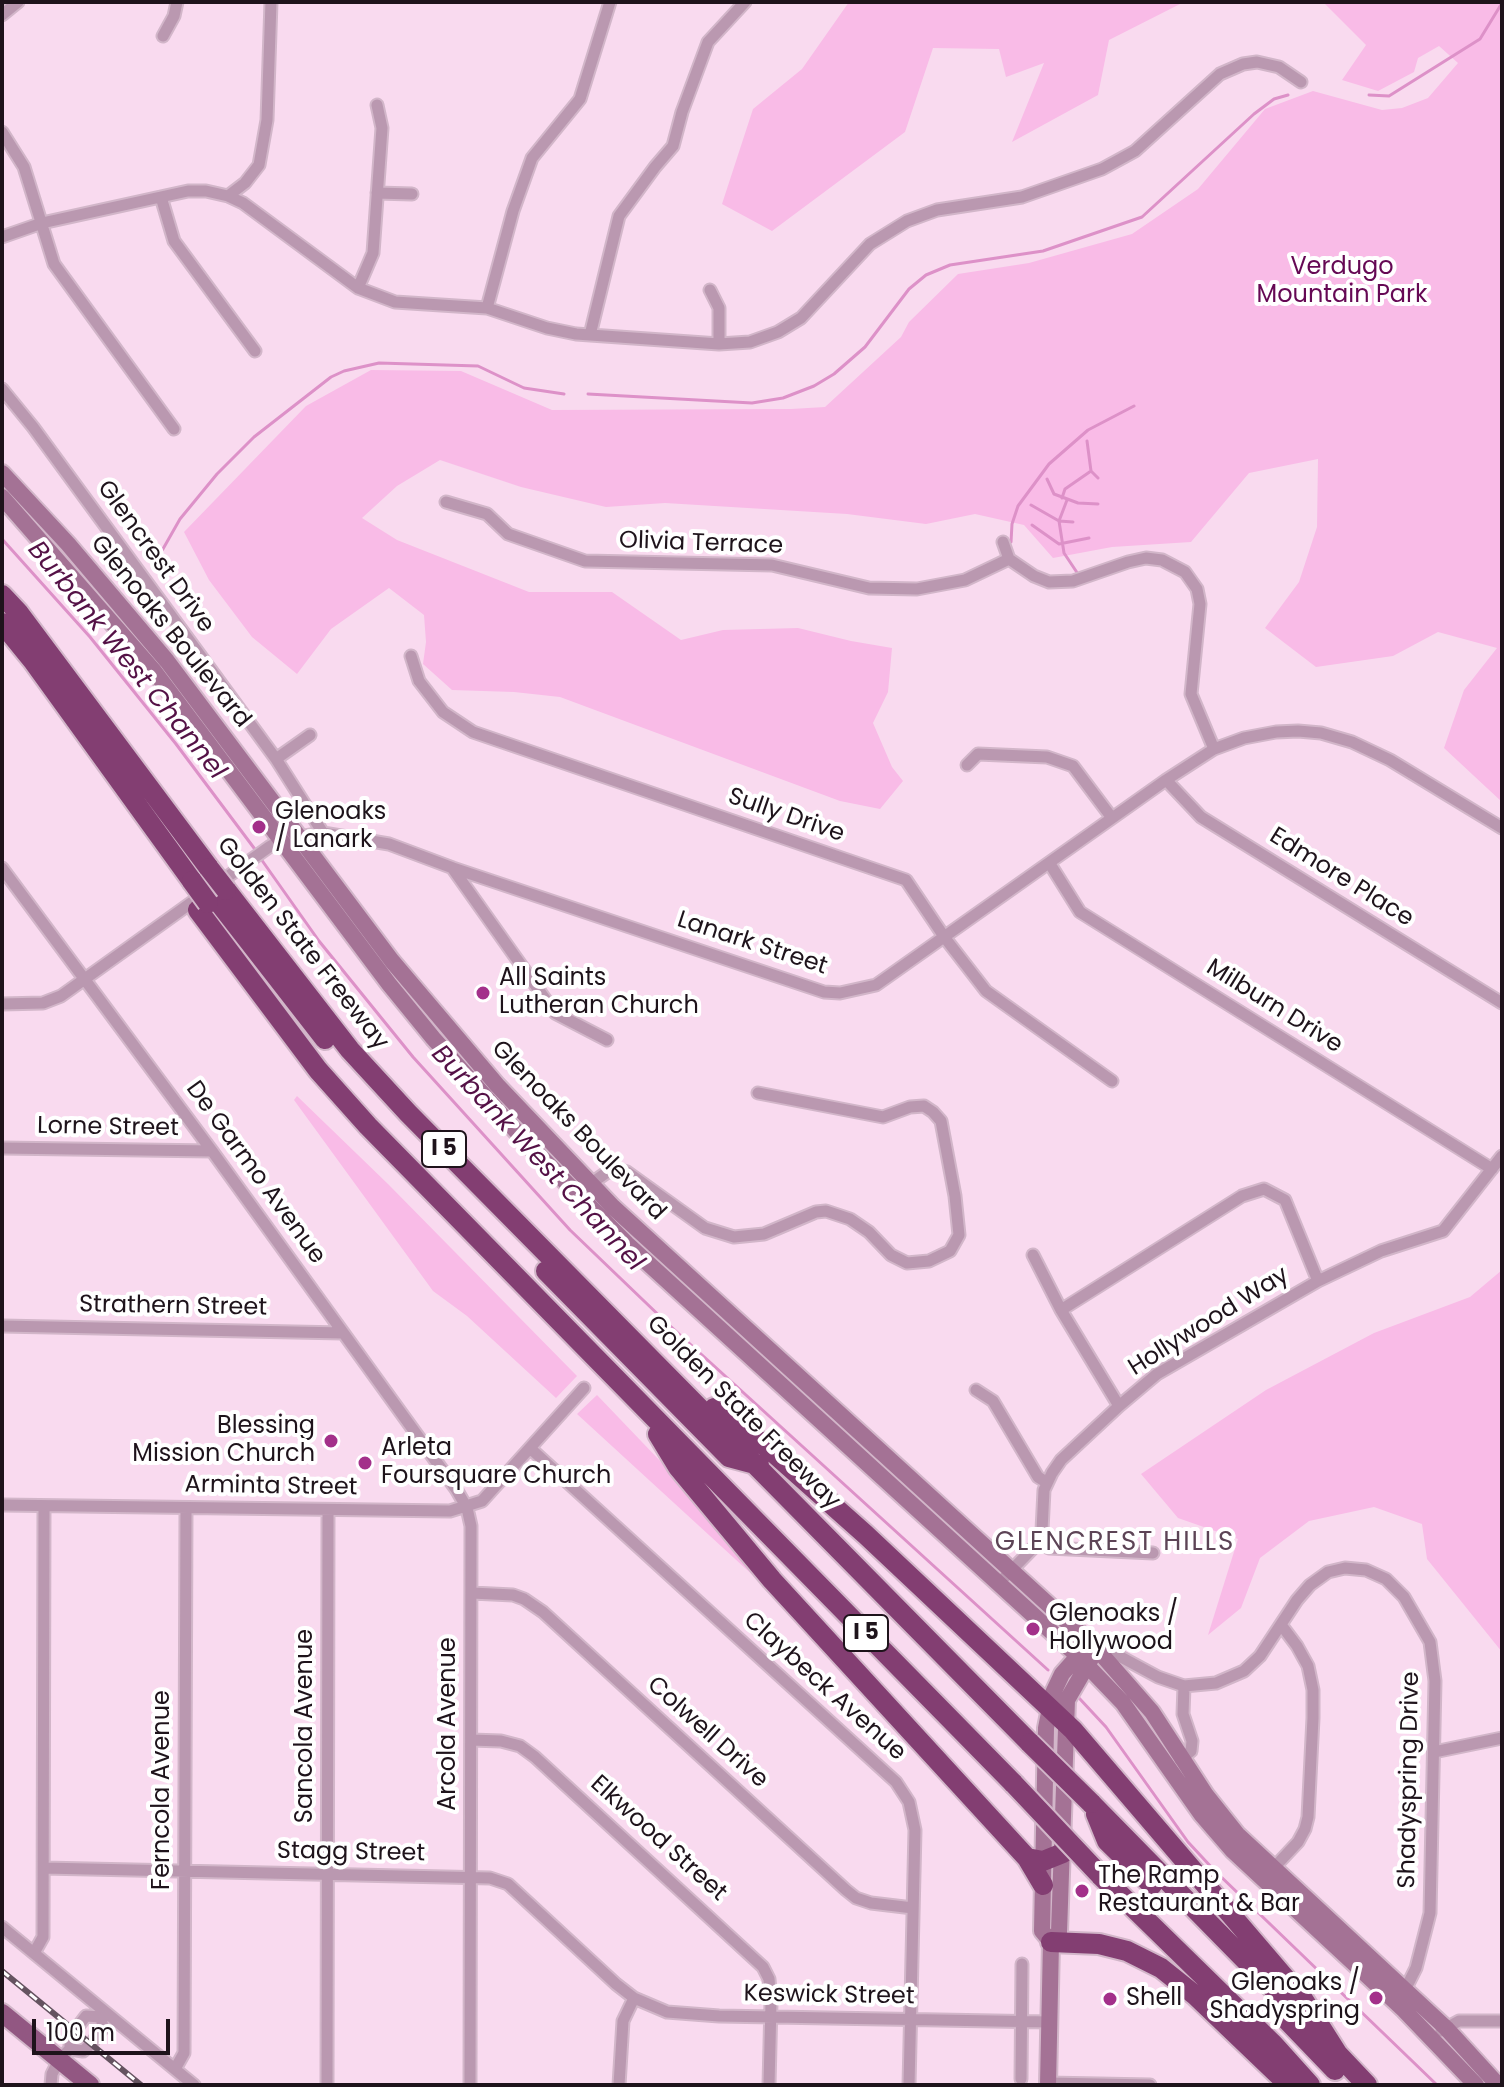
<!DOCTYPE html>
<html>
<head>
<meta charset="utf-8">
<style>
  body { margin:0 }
  #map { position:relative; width:1504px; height:2087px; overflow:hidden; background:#f9daef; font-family:Poppins,sans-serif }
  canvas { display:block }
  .frame { position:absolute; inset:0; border:4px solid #1e131b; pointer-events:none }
  .scale { position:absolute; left:32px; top:2019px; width:138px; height:36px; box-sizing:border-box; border:4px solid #1e131b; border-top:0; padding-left:10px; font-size:24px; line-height:28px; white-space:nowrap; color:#1e131b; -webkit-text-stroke:6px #fff; paint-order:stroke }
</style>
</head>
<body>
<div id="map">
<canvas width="1504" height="2087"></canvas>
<div class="frame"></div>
<div class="scale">100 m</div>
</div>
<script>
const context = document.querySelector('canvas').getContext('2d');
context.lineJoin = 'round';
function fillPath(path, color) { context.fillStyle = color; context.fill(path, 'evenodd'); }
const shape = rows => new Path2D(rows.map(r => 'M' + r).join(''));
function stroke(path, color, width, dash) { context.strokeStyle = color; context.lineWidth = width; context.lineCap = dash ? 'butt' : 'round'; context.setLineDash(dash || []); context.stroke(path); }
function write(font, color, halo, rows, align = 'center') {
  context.font = font + ' Poppins,sans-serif'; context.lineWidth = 8; context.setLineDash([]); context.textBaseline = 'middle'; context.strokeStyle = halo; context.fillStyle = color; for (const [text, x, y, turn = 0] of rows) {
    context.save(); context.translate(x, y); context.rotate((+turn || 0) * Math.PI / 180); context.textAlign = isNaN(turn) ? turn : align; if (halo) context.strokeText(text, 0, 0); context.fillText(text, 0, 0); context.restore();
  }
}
fillPath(shape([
  [849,2,1184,2,1109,40,1098,95,1012,142,1044,63,1006,77,999,49,933,48,905,132,772,231,722,204,753,109,802,69],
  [1323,2,1502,2,1502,802,1444,748,1464,690,1497,648,1438,632,1393,656,1316,667,1265,628,1299,582,1317,527,1318,459,1249,473,1191,542,1112,547,1053,558,1024,525,975,514,926,524,847,514,665,503,606,507,521,487,440,460,397,486,362,518,397,540,529,592,612,592,681,640,723,630,798,628,851,641,892,648,888,692,873,723,892,767,903,781,880,809,840,801,560,697,514,692,452,690,423,664,426,642,424,615,389,588,331,629,297,674,252,637,209,580,184,532,306,406,371,370,461,371,552,410,791,409,825,407,901,337,909,322,958,274,1029,263,1132,234,1198,189,1265,109,1313,91,1382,110,1402,108,1428,98,1458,63,1439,46,1418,58,1414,72,1378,91,1342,80,1366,45],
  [297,1096,388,1184,577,1376,556,1398,467,1316,433,1291,294,1100],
  [1502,1270,1500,1572,1502,1652,1427,1559,1422,1524,1374,1507,1309,1521,1260,1558,1241,1608,1208,1635,1238,1539,1178,1518,1141,1474,1266,1390,1374,1333,1470,1297],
  [597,1395,686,1488,758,1580,577,1414]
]), '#f9bbe7');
stroke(shape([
  [1369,95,1389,96,1480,39,1502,3],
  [588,394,752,403,783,398,814,386,834,374,865,347,909,289,926,275,950,265,1043,251,1142,217,1254,114,1274,99,1288,95],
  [1087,441,1091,471,1098,478],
  [1047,479,1054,494,1078,503,1098,504],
  [1062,498,1065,489,1091,471],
  [1067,500,1059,521,1064,553,1078,574],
  [1031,505,1059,521,1073,522],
  [1032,525,1059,544,1089,538],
  [2,539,90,637,176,744,257,852],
  [1011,542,1012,524,1018,506,1049,464,1088,430,1134,406],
  [155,563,180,519,217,474,254,437,331,377,344,371,379,363,478,366,524,388,564,394],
  [261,859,319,941,413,1057,570,1230,668,1324,1048,1670],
  [1079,1698,1106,1727,1188,1842,1214,1870,1437,2085]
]), '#dd91c8', 3);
const street = shape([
  [2,15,18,2],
  [163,36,174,16,177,2],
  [2,132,24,167,54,264,174,429],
  [377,193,412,194],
  [228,196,245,183,259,165,267,120,271,2],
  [161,197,174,241,255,351],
  [2,237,42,223,188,191,206,191,228,196,243,203,358,288,395,302,487,308,547,328,576,334,719,344,750,342,778,332,801,318,870,244,907,221,937,210,1022,197,1102,169,1135,151,1220,74,1243,64,1257,62,1279,67,1301,82],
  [358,288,373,253,382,128,377,105],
  [710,290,719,308,719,344],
  [487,308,513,211,532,158,580,99,610,2],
  [590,335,619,216,655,167,673,146,682,112,708,42,745,2],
  [2,389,33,427,276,759,323,833],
  [446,502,487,514,508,534,585,561,772,565,869,588,917,589,965,580,1009,559],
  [1003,542,1009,559,1034,576,1049,582,1073,581,1128,562,1146,558,1162,560,1185,572,1197,589,1200,604,1191,694,1214,749],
  [411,656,419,681,443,712,473,732,906,880,945,938,986,991,1112,1081],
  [276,759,310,735],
  [967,765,978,754,1047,757,1073,766,1112,818],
  [1166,780,1201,817,1502,1003],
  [1050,864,1080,912,1492,1169],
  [2,868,212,1151,456,1489,467,1508,471,1526,470,2085],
  [453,869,555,1013,607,1040],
  [2,1004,43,1003,61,996,269,847,281,840,323,833,389,844,453,868,824,992,840,993,876,985,1166,780,1214,749,1244,738,1276,732,1298,731,1321,733,1352,742,1390,760,1502,828],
  [2,1148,212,1151],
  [586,1187,606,1173,620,1170,627,1172,705,1228,734,1237,764,1234,816,1212,826,1211,850,1219,869,1232,891,1255,907,1263,929,1261,950,1251,959,1235,955,1196,941,1121,933,1112,924,1106,910,1107,883,1117,758,1093],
  [1033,1255,1061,1310,1119,1406],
  [1061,1310,1242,1196,1264,1189,1285,1200,1318,1281],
  [2,1326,343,1333],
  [976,1390,993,1401,1038,1477,1046,1482],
  [531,1449,896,1782,909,1802,915,1830,909,2085],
  [2,1505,450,1511,482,1501,584,1388],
  [1038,1543,1049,1548,1153,1553],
  [999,1583,1038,1543,1042,1530,1044,1490,1052,1473,1061,1460,1119,1406,1157,1374,1318,1281,1381,1251,1443,1231,1502,1156],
  [472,1593,513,1595,524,1599,543,1612,846,1890,856,1898,871,1903,913,1908],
  [1097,1649,1119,1656,1158,1677,1184,1686,1216,1683,1244,1671,1260,1656,1297,1600,1310,1585,1328,1572,1345,1568,1366,1570,1386,1579,1404,1597,1430,1642,1435,1681,1430,1913,1416,1968,1405,1990,1400,1995],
  [471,1740,501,1741,520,1746,535,1757,763,1967,769,1979,771,2003,769,2085],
  [1434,1752,1502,1738],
  [1180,1760,1191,1751,1192,1741,1183,1714,1184,1686],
  [44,1868,490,1878,508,1884,616,1984,634,1998,667,2012,719,2016,1049,2022],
  [1269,1873,1298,1842,1305,1829,1308,1817,1313,1718,1313,1690,1308,1666,1297,1646,1282,1626],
  [2,1927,194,2085],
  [34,1953,43,1937,44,1506],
  [1441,2031,1459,2021,1502,2021],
  [70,2049,83,2051,91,2044,103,2028,101,2017,103,2014],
  [175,2069,184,2053,186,1509],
  [1021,2079,1022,1964],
  [1048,2083,1150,2085],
  [51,2085,52,2074,59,2060,70,2049,70,2037,86,2016,101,2017],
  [327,2085,328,1510],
  [619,2085,623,2021,634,1998]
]);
const secondary = shape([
  [2,473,68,544,167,661,392,961,497,1085,613,1207,1096,1648,1152,1712,1206,1795,1237,1834,1446,2028,1498,2085],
  [2,497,154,671,389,984,433,1038,525,1141,627,1244,1078,1656,1123,1703,1201,1814,1233,1851,1404,2010,1476,2085],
  [1051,1942,1042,1931,1046,1728,1053,1693,1062,1674,1078,1656,1088,1652],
  [1048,2085,1051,1942,1059,1932,1067,1700,1092,1657]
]);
const primary = shape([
  [2,2013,90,2085]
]);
const highway = shape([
  [2,595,18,612,209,868],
  [2,623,33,661,192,881],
  [226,890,350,1050,408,1113,1030,1743],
  [217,900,325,1039],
  [198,910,318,1070,368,1126,1014,1784],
  [546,1271,729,1457,759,1465],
  [714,1408,735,1422,776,1455,866,1535,1073,1730,1303,1999,1339,2056],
  [658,1434,678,1467,772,1580,1027,1858,1043,1885],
  [1091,1803,1309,2025],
  [1096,1814,1107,1841,1152,1885],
  [1027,1858,1043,1861,1063,1853],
  [1100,1875,1274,2045,1310,2085],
  [1051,1942,1099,1944,1127,1951,1161,1968,1196,1996,1289,2085],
  [1285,2018,1335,2070],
  [1331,2047,1367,2085]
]);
stroke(street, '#d2b6c9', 15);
stroke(secondary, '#d2b6c9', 20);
stroke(primary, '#d2b6c9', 22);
stroke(highway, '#d2b6c9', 24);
stroke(street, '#ba98b0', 11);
stroke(secondary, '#a47295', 16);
stroke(primary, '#925782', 18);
stroke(highway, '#833e72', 20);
const rail = shape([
  [2,1971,141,2085]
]);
stroke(rail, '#655360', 6);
stroke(rail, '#fff', 3, [9]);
const highwayBridge = shape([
  [209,868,226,890],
  [192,881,208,903],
  [1030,1743,1091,1803],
  [1014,1784,1100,1875]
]);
stroke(highwayBridge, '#d2b6c9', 24, []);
stroke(highwayBridge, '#833e72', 20);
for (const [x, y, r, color] of [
  [259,827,8,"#a3308a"],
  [483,993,8,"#a3308a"],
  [331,1441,8,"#a3308a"],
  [365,1463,8,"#a3308a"],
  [1033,1629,8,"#a3308a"],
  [1082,1891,8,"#a3308a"],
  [1376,1998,8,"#a3308a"],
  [1110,1999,8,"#a3308a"]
]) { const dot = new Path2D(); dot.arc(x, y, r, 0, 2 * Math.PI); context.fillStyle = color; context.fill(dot); stroke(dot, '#fff', 3); }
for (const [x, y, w] of [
  [444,1149,44],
  [866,1633,44]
]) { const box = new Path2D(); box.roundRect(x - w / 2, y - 18, w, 36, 6); context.fillStyle = '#fff'; context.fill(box); stroke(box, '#1e131b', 2); }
write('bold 22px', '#1e131b', null, [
  ["I 5",444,1149],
  ["I 5",866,1633]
]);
write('24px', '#650854', '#fff', [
  ["Verdugo",1342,268],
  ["Mountain Park",1342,296]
]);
write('24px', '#1e131b', '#fff', [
  ["Olivia Terrace",701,544,2],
  ["Glencrest Drive",155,557,54],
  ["Glenoaks Boulevard",170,632,51],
  ["Sully Drive",786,816,19],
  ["Edmore Place",1341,878,32],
  ["Golden State Freeway",302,944,52],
  ["Lanark Street",752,944,18],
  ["Milburn Drive",1274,1007,32],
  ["Lorne Street",108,1128,1],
  ["Glenoaks Boulevard",578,1131,46],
  ["De Garmo Avenue",255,1173,54],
  ["Strathern Street",173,1307,1],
  ["Hollywood Way",1209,1322,-32],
  ["Golden State Freeway",743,1413,45],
  ["Arminta Street",271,1487,1],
  ["Claybeck Avenue",824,1687,42],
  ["Arcola Avenue",449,1724,-90],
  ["Sancola Avenue",306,1726,-90],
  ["Colwell Drive",707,1733,42],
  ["Shadyspring Drive",1410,1780,-89],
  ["Ferncola Avenue",163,1790,-90],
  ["Elkwood Street",658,1839,42],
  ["Stagg Street",351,1853,1],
  ["Keswick Street",829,1996,1]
]);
write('24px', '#1e131b', '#fff', [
  ["Glenoaks",275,813],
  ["/ Lanark",275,841],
  ["All Saints",499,979],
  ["Lutheran Church",499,1007],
  ["Blessing",315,1427,"right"],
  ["Mission Church",315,1455,"right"],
  ["Arleta",381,1449],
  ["Foursquare Church",381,1477],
  ["Glenoaks /",1049,1615],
  ["Hollywood",1049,1643],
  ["The Ramp",1098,1877],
  ["Restaurant & Bar",1098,1905],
  ["Glenoaks /",1360,1984,"right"],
  ["Shadyspring",1360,2012,"right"],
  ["Shell",1126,1999]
], 'left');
write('italic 26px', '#541146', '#fff', [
  ["Burbank West Channel",126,661,51],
  ["Burbank West Channel",537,1159,47]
]);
context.letterSpacing = '2px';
write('26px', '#5d4456', '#fff', [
  ["GLENCREST HILLS",1115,1543]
]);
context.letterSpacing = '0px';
</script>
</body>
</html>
